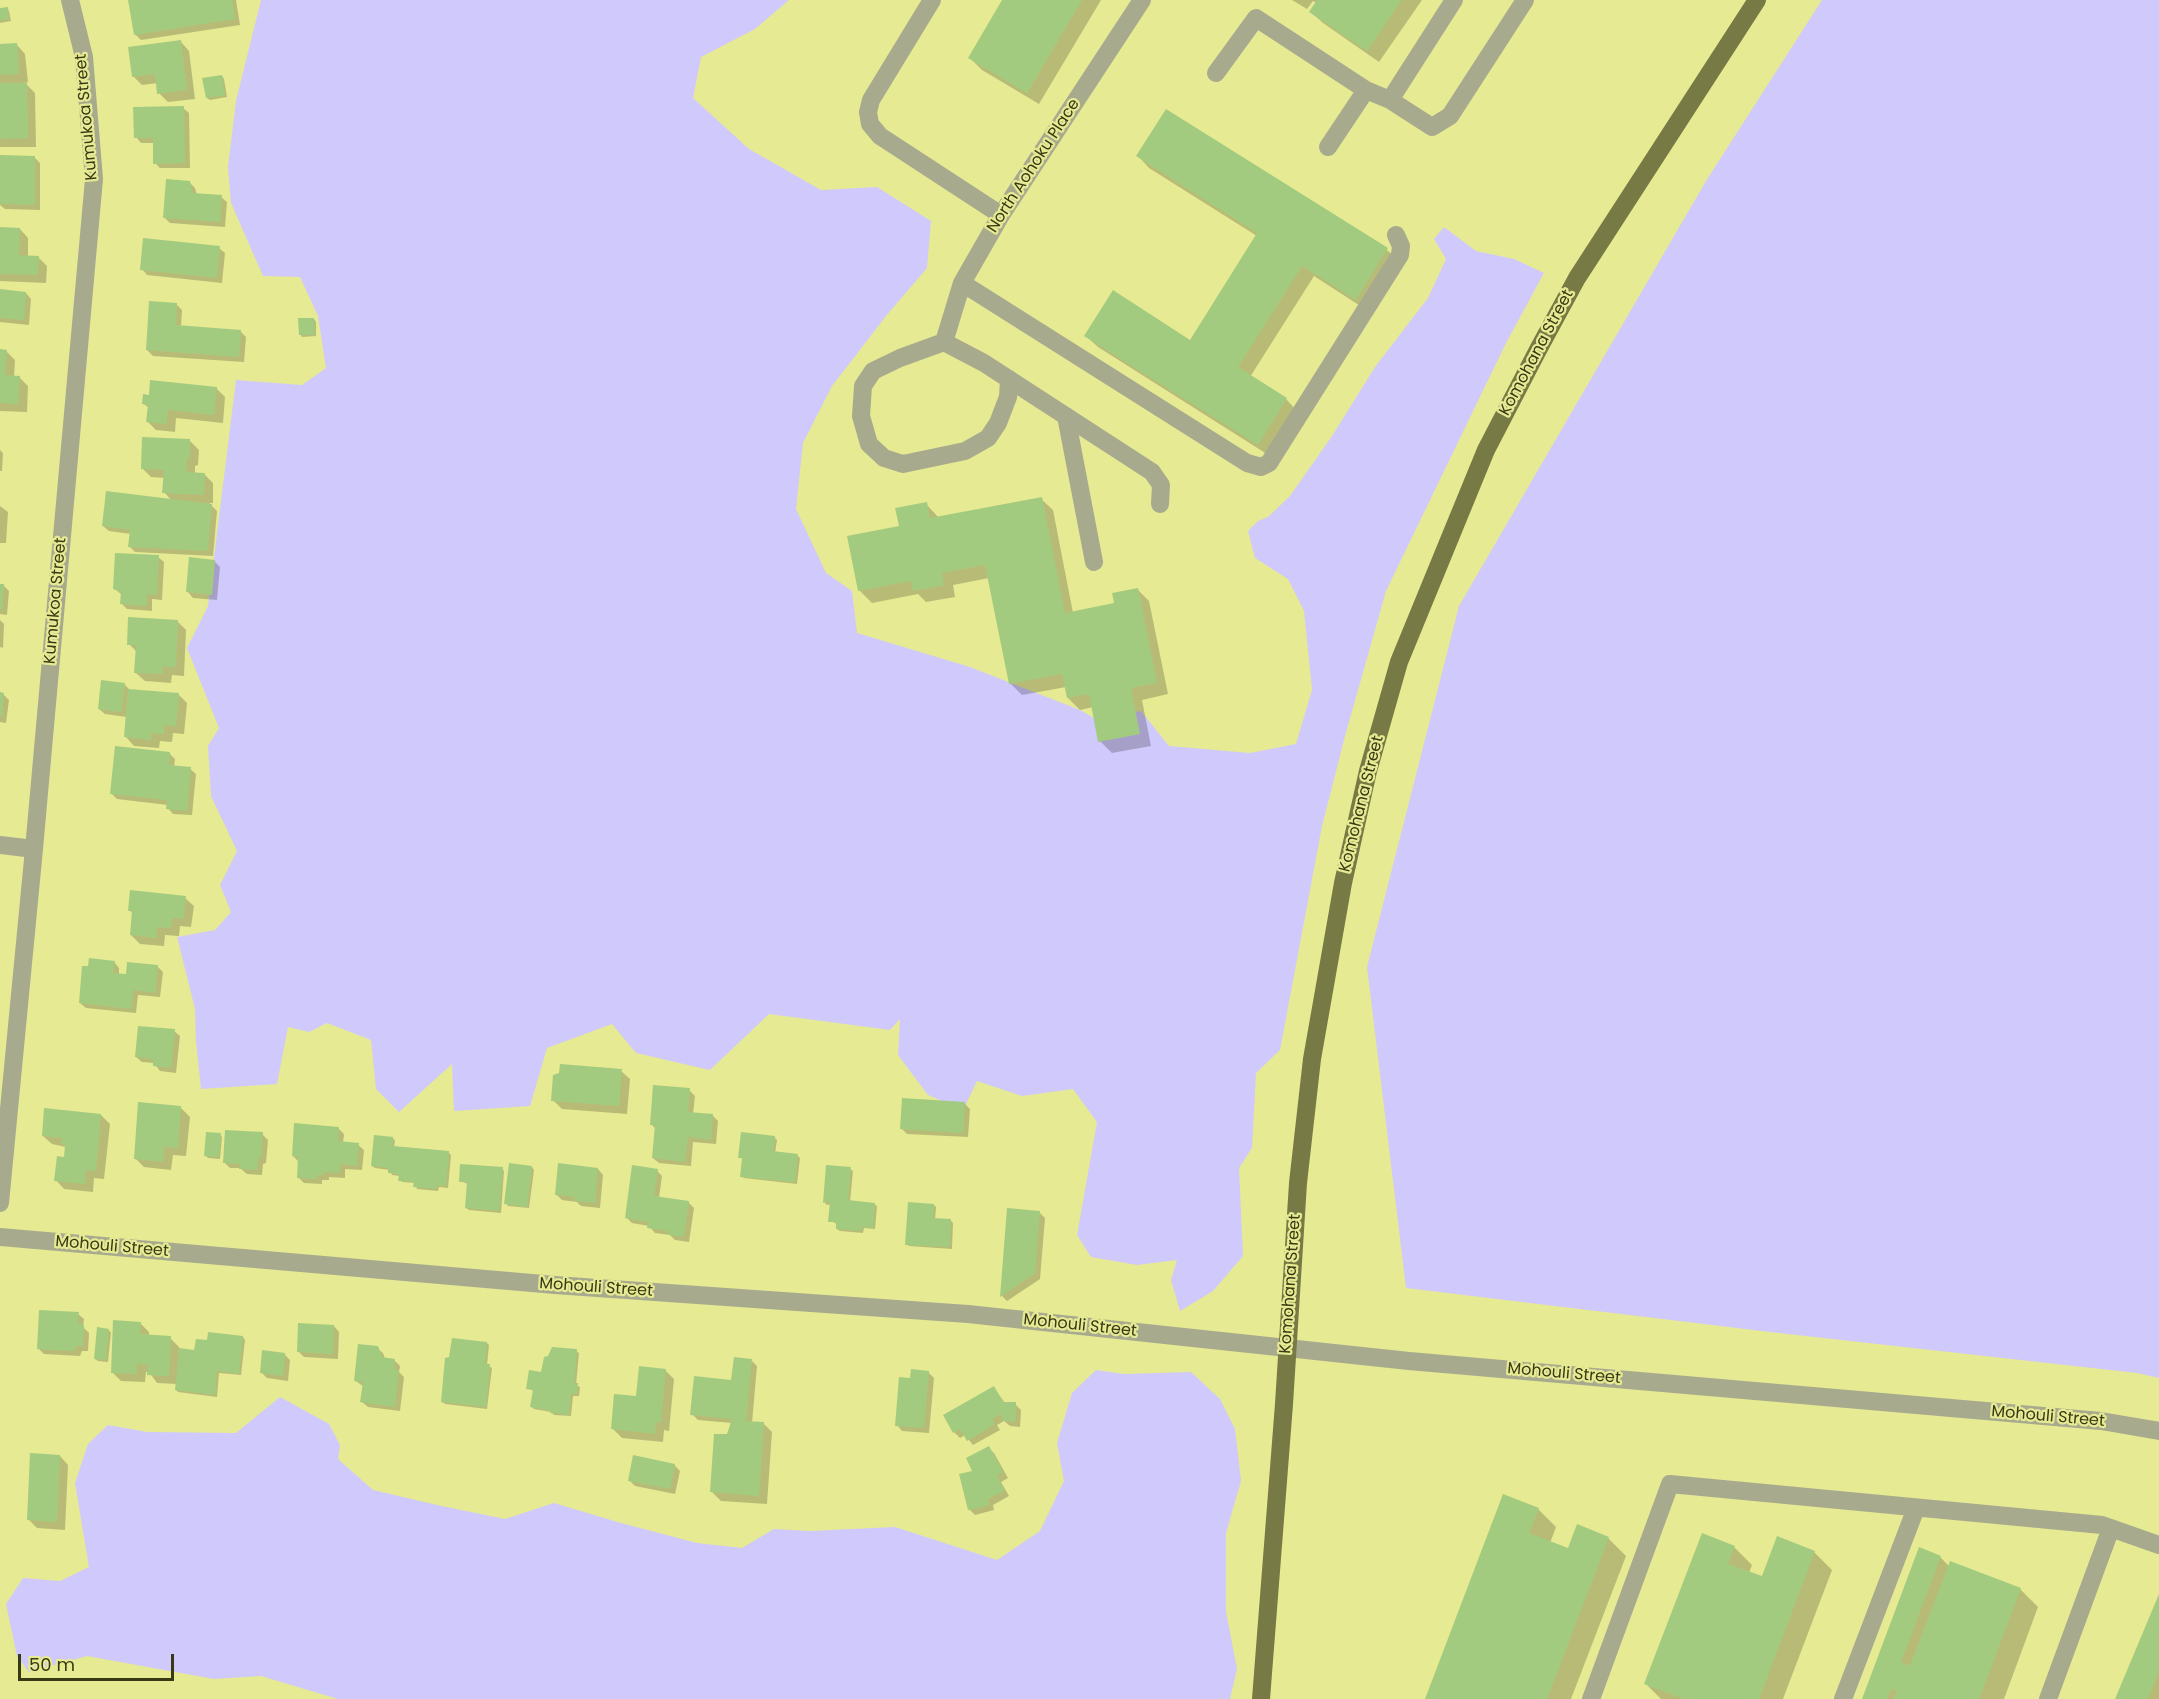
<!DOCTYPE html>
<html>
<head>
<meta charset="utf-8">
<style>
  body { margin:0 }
  #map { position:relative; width:2159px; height:1699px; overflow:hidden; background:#e6ea93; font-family:Poppins,sans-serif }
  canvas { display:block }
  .scale { position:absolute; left:18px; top:1654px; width:156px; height:27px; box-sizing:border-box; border:3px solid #383915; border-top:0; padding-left:8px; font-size:18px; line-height:21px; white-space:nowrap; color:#383915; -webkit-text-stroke:4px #e6ea93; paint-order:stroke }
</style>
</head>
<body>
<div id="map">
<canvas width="2159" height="1699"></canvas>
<div class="scale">50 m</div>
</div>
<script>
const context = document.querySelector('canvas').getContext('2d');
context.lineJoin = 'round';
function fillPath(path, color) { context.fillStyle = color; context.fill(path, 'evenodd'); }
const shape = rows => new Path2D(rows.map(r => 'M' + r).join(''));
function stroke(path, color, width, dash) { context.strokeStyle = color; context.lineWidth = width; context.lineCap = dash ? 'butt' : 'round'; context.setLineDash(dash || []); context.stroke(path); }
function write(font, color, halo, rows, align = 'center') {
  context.font = font + ' Poppins,sans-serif'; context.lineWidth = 4.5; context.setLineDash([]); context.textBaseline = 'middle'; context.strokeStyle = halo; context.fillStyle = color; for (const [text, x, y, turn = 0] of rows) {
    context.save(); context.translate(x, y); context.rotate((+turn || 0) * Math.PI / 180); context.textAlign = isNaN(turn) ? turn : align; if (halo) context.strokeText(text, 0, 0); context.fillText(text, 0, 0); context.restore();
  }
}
fillPath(shape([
  [261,0,789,0,755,29,701,57,693,98,749,149,821,190,877,187,931,221,927,268,886,316,832,386,803,443,796,509,826,573,852,591,857,633,970,667,1080,710,1094,718,1141,711,1169,746,1250,753,1296,744,1312,690,1304,611,1288,579,1255,558,1248,531,1258,521,1268,517,1290,496,1332,436,1375,367,1428,298,1446,259,1434,239,1444,227,1476,251,1514,259,1544,273,1506,343,1386,591,1345,736,1322,826,1280,1050,1256,1073,1252,1148,1239,1168,1243,1256,1213,1291,1180,1311,1171,1280,1177,1260,1137,1265,1091,1257,1077,1235,1097,1122,1073,1089,1022,1096,977,1081,963,1110,928,1095,898,1055,900,1019,890,1030,769,1014,710,1070,636,1053,612,1024,547,1048,530,1106,454,1111,452,1064,399,1112,376,1089,371,1040,327,1023,309,1032,288,1027,277,1084,201,1089,196,1042,195,1009,177,937,215,930,231,912,220,885,237,851,211,796,208,746,219,728,187,648,208,606,236,380,302,385,326,368,318,316,300,277,263,276,231,203,228,167,236,101],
  [1822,0,2159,0,2159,1378,2137,1373,1770,1332,1406,1288,1367,967,1459,606,1706,181],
  [1096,1370,1124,1374,1191,1372,1220,1399,1235,1429,1241,1481,1226,1533,1226,1612,1237,1669,1230,1699,338,1699,261,1676,214,1679,87,1656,29,1672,17,1656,6,1604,23,1578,60,1581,89,1567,75,1483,88,1444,108,1425,147,1432,236,1433,280,1397,329,1424,340,1445,338,1459,373,1490,437,1505,505,1519,554,1503,621,1523,697,1543,742,1548,774,1529,810,1531,895,1527,997,1560,1040,1531,1064,1481,1057,1443,1072,1393]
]), '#d0c9fc');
fillPath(shape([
  [134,0,236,0,240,25,141,40,135,34],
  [1004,0,1101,0,1039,104,982,70,970,58],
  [1292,0,1422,0,1379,62,1323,23,1311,12,1317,3,1313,1,1307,9],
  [7,9,9,11,11,21,0,23,0,10],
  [181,42,189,51,195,99,168,102,159,93,158,83,142,85,133,76],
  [17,45,25,54,28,82,25,83,35,93,36,147,0,147,0,46],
  [222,76,224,79,227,97,210,100,207,98],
  [183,108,189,113,190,168,160,168,155,163,154,143,141,143,136,137],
  [1138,156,1387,250,1399,261,1368,311,1314,276,1250,377,1286,399,1297,411,1270,456,1098,347,1086,336,1191,342,1257,236,1149,168],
  [0,157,35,158,40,163,40,210,5,209,0,205],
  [189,182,195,188,197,195,221,197,227,202,225,227,170,223,165,218],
  [0,228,20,229,28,238,28,257,38,257,47,266,46,283,0,281],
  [219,248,225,253,222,283,147,275,142,269],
  [0,291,26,293,31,299,29,325,0,322,0,325],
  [176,304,182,310,181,327,240,331,246,337,244,362,153,356,147,350],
  [314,319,316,322,316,336,302,337,300,334],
  [0,351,6,351,15,360,14,377,19,377,28,386,27,412,0,411],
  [216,388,225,397,223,423,176,418,175,432,156,430,147,421,149,408,144,404],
  [190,441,199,450,198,465,195,466,195,474,205,475,213,483,213,503,209,503,217,511,213,556,135,552,129,546,131,534,109,531,103,526,172,501,164,492,165,478,151,477,142,468],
  [0,450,3,453,2,471,0,471],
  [1041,499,1053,510,1073,613,1116,605,1137,589,1149,601,1168,694,1142,700,1151,746,1112,753,1100,741,1093,707,1080,710,1068,698,1066,687,1022,695,1010,683,989,578,953,585,955,597,926,602,918,594,872,603,860,591,849,537,901,527,926,504,939,518],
  [0,506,8,512,6,543,0,543],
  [158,557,164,562,162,600,152,599,152,611,127,609,122,604,122,595,115,589],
  [214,561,220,567,217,600,193,598,188,592],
  [0,585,4,586,9,591,7,615,0,614],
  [0,620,4,624,3,648,0,647],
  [178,622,186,630,184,676,172,675,171,683,145,681,136,673,137,652,129,644],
  [124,684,130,690,179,695,187,703,184,734,173,733,172,742,160,741,159,748,134,746,126,737,127,717,105,714,99,709],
  [0,694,3,694,9,700,6,723,0,722],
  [169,753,175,759,174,767,190,769,196,774,192,815,173,814,168,808,168,805,117,799,112,794],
  [185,898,194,906,191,927,180,926,179,936,165,935,164,946,140,944,131,935,134,914,129,910],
  [114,962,119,968,119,975,127,976,157,966,163,972,160,997,138,995,136,1013,86,1008,80,1003],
  [174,1031,180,1036,176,1073,160,1071,154,1063,142,1062,136,1057],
  [621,1071,630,1079,627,1114,562,1109,553,1100],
  [689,1090,695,1096,693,1114,712,1115,718,1121,716,1144,693,1142,691,1166,659,1163,653,1158,656,1129,651,1124],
  [964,1103,970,1109,968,1137,907,1134,901,1128],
  [181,1108,190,1117,186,1156,173,1155,171,1170,144,1167,135,1158],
  [101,1115,110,1124,104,1179,94,1178,93,1192,64,1189,56,1180,65,1158,66,1147,52,1144,43,1136],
  [338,1128,344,1134,343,1143,358,1145,364,1150,362,1170,345,1169,345,1178,329,1177,329,1180,322,1180,322,1184,304,1183,298,1177,299,1162,293,1156],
  [262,1134,268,1140,266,1163,263,1164,262,1175,247,1174,240,1168,230,1168,224,1162],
  [220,1135,222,1137,220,1159,208,1158,205,1155],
  [774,1137,777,1140,775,1153,797,1155,800,1158,797,1184,744,1178,742,1176,742,1159,740,1157],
  [393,1138,395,1141,394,1147,448,1152,451,1155,448,1188,439,1187,438,1191,417,1189,415,1183,402,1182,400,1176,392,1175,390,1170,375,1168,372,1166],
  [532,1167,534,1170,529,1208,508,1206,506,1203],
  [827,1167,850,1169,853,1171,850,1202,874,1204,877,1206,875,1229,864,1228,863,1233,840,1231,837,1229,838,1224,830,1221,831,1204,827,1205,825,1203],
  [502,1169,504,1171,501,1213,469,1210,466,1208,468,1184,460,1181],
  [598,1169,603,1175,600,1208,581,1206,577,1202,562,1200,556,1194],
  [657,1171,662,1176,659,1198,688,1202,694,1208,689,1242,675,1240,670,1235,655,1233,649,1226,632,1223,627,1218],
  [934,1205,936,1207,935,1220,951,1221,953,1223,952,1249,909,1246,907,1244],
  [1008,1210,1039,1212,1045,1218,1040,1279,1007,1301,1002,1296],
  [78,1314,84,1319,83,1327,89,1333,88,1351,82,1351,80,1356,44,1354,38,1348],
  [140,1323,149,1332,149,1336,170,1338,179,1347,179,1349,196,1352,208,1342,243,1337,245,1340,241,1375,219,1373,217,1397,178,1392,176,1390,177,1384,157,1383,149,1372,146,1372,145,1382,121,1381,112,1372],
  [334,1326,339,1332,338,1359,304,1357,298,1351],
  [108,1330,111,1332,108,1362,98,1361,95,1359],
  [487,1343,489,1345,487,1365,492,1368,487,1409,445,1404,442,1402],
  [377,1348,383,1353,385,1359,394,1360,400,1366,399,1372,404,1377,400,1411,368,1407,362,1402,364,1387,356,1381],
  [576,1351,579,1353,576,1385,580,1387,579,1396,573,1396,571,1416,554,1415,551,1412,534,1409,532,1407,535,1392,528,1388,543,1374],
  [284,1354,290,1360,288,1381,267,1378,262,1373],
  [752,1361,757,1366,752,1423,763,1423,772,1432,767,1504,721,1501,712,1492,732,1423,698,1420,692,1414,733,1382],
  [665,1370,674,1379,669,1431,664,1430,663,1442,622,1438,613,1429,638,1397],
  [928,1372,934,1378,929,1433,902,1431,897,1425,912,1380],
  [994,1388,1005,1403,1015,1404,1021,1410,1020,1427,1010,1426,1004,1421,997,1425,1000,1430,973,1445,965,1435,960,1438,954,1432],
  [988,1448,994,1453,1008,1478,1001,1482,1009,1496,993,1505,994,1510,975,1515,969,1509,975,1472],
  [60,1456,68,1465,65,1530,37,1528,29,1520],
  [674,1465,680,1471,675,1494,635,1486,629,1480],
  [1538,1509,1556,1527,1550,1543,1569,1550,1608,1538,1626,1556,1571,1699,1427,1699],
  [1734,1547,1752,1565,1749,1573,1763,1578,1814,1552,1832,1570,1783,1699,1661,1699,1646,1684],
  [1940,1557,1949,1566,2020,1589,2038,1607,2004,1699,1863,1699],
  [2159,1598,2159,1699,2117,1699]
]), '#0003');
fillPath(shape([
  [128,0,232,0,235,19,134,35],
  [1002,0,1082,0,1027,93,968,58],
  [1317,0,1402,0,1367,51,1309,12],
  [8,7,9,19,0,20,0,8],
  [181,40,187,90,157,94,155,74,132,77,128,47],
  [17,43,19,74,0,75,0,44],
  [222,75,225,95,206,98,202,78],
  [0,83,27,83,28,138,0,139],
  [184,106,185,163,153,164,153,138,134,138,133,107],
  [1166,109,1388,248,1356,300,1302,266,1238,367,1287,398,1258,445,1084,336,1113,290,1190,340,1257,233,1136,156],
  [0,155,35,156,35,205,0,204],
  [166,179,190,181,193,193,222,195,220,222,163,218],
  [0,227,20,228,19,255,39,256,38,275,0,274],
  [143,238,220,246,217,278,140,270],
  [0,289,26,292,24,320,0,318],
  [149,301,177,303,176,325,241,330,239,357,146,350],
  [298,318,314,318,315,335,299,335],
  [0,349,7,350,5,375,20,376,18,404,0,403],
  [150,380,217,387,214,415,168,410,166,424,146,422,148,405,142,404,143,394,149,395],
  [142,437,190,439,190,457,187,458,186,472,205,473,204,495,162,493,164,470,141,469],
  [106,491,212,504,208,551,128,547,130,530,102,526],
  [1042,497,1065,613,1114,603,1112,593,1138,588,1157,683,1131,688,1140,734,1098,742,1089,694,1067,698,1062,674,1009,684,985,565,942,573,944,585,913,591,911,581,858,591,847,536,899,526,895,508,927,502,930,518],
  [115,553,159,555,157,595,147,594,147,606,120,604,121,592,113,589],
  [189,557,215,560,212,595,186,592],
  [0,584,4,584,2,610,0,609],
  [128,617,178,620,176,667,163,667,163,674,134,673,136,645,127,645],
  [101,680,125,683,121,712,98,709],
  [128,689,179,693,176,726,164,725,164,734,151,733,151,740,124,737],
  [0,692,4,693,2,716,0,716],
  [115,746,170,752,169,765,191,767,187,811,166,809,167,800,110,794],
  [130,890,186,896,183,919,172,918,171,928,157,927,156,938,130,935,132,911,128,911],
  [89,958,115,961,113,973,126,974,127,962,158,965,155,993,133,990,131,1009,79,1003,82,966,88,966],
  [138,1026,175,1029,171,1068,153,1066,153,1059,135,1057],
  [560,1064,622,1069,619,1106,551,1101,553,1075,559,1073],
  [653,1085,690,1088,688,1112,713,1114,711,1140,688,1137,685,1162,652,1158,655,1125,650,1125],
  [902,1098,965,1102,963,1133,900,1129],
  [138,1102,181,1106,178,1148,164,1147,163,1162,134,1159],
  [44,1108,101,1114,96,1171,86,1170,85,1184,54,1181,57,1156,64,1157,65,1145,61,1144,62,1138,42,1136],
  [294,1123,339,1127,338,1141,359,1143,357,1166,340,1164,340,1173,324,1172,324,1175,317,1175,317,1179,297,1178,298,1157,292,1156],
  [225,1130,263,1132,261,1157,258,1159,257,1170,239,1169,240,1164,223,1163],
  [206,1132,221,1133,219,1157,204,1156],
  [741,1132,775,1136,773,1151,798,1154,795,1182,740,1177,742,1158,738,1158],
  [374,1135,393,1137,393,1146,449,1151,446,1186,437,1185,436,1189,413,1187,414,1182,398,1181,399,1174,388,1173,388,1168,371,1166],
  [509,1163,532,1166,527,1207,504,1204],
  [558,1163,598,1168,595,1203,574,1201,575,1197,555,1195],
  [460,1164,503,1167,499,1211,465,1208,467,1182,459,1182],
  [632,1165,658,1169,654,1196,689,1201,684,1237,668,1235,669,1231,647,1228,648,1222,625,1218],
  [826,1165,851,1167,848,1200,875,1203,873,1228,862,1227,861,1231,836,1229,836,1222,828,1222,830,1201,823,1203],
  [908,1202,934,1204,933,1218,951,1219,950,1247,905,1245],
  [1007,1208,1040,1211,1035,1273,1000,1297],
  [39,1310,79,1312,78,1323,84,1325,83,1346,77,1346,74,1351,37,1349],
  [113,1320,141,1322,140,1334,171,1336,169,1376,147,1375,148,1365,137,1364,137,1374,111,1373],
  [298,1323,334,1325,333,1354,297,1352],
  [97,1327,109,1329,106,1360,94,1359],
  [208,1332,243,1336,239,1374,217,1371,215,1395,175,1390,179,1348,194,1350,196,1339,207,1340],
  [452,1338,487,1342,485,1364,490,1364,486,1407,441,1402,445,1358,449,1357],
  [358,1344,378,1346,382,1357,395,1359,394,1369,399,1370,395,1407,360,1402,363,1382,354,1381],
  [552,1347,577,1349,574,1383,578,1383,577,1394,571,1394,569,1415,550,1413,551,1411,530,1407,533,1390,526,1389,529,1370,541,1372,544,1357,548,1356],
  [262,1350,285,1353,283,1376,260,1373],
  [734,1357,752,1359,746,1421,764,1422,759,1496,710,1492,714,1434,727,1434,732,1419,690,1415,694,1376,731,1380],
  [639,1366,666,1369,661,1423,656,1422,655,1434,611,1429,614,1394,636,1396],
  [911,1369,929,1371,924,1428,895,1426,899,1377,910,1378],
  [994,1386,1003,1402,1016,1402,1015,1422,1003,1421,1002,1414,992,1419,995,1424,967,1441,960,1429,953,1433,943,1415],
  [989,1446,1003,1472,997,1476,1005,1490,988,1499,989,1505,968,1510,959,1474,972,1471,966,1458],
  [30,1453,60,1455,57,1522,27,1520],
  [633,1455,675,1464,670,1489,628,1481],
  [1503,1494,1539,1508,1529,1533,1568,1548,1577,1524,1609,1537,1547,1699,1425,1699],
  [1702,1533,1735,1546,1728,1564,1762,1576,1777,1536,1815,1551,1759,1699,1684,1699,1644,1684],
  [1919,1547,1941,1556,1901,1662,1910,1666,1950,1561,2021,1588,1979,1699,1894,1699,1897,1691,1891,1689,1887,1699,1862,1699],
  [2159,1594,2159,1672,2148,1699,2115,1699]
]), '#a3cb7f');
stroke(shape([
  [932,0,871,100,868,112,870,124,880,136,1001,215],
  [1454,0,1390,100,1432,127,1450,116,1525,0],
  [1216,73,1256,18,1366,90,1390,100],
  [1328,147,1366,90],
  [962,283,1247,463,1261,467,1269,463,1400,255,1401,246,1396,235],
  [944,342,962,283,1001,215,1142,0],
  [1009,379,1008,397,998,423,988,438,965,451,903,464,884,458,869,444,861,416,863,386,873,371,900,358,944,342,984,363,1152,472,1161,485,1160,504],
  [1066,416,1094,562],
  [0,845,34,849],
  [0,1203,34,849,94,179,84,57,70,0],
  [0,1237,555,1285,968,1314,1409,1361,2101,1421,2159,1431],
  [1591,1699,1670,1484,2102,1525,2159,1545],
  [1843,1699,1916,1508],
  [2048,1699,2111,1528]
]), '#a8aa8e', 18);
stroke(shape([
  [1261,1699,1284,1404,1298,1183,1312,1059,1343,883,1368,771,1399,662,1486,450,1539,348,1577,278,1757,0]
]), '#777a44', 18);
write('16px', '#383915', '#e6ea93', [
  ["Kumukoa Street",87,117,-95],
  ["North Aohoku Place",1034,166,-57],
  ["Komohana Street",1537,353,-62],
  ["Kumukoa Street",56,601,-85],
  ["Komohana Street",1362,804,-76],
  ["Mohouli Street",112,1247,5],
  ["Komohana Street",1291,1284,-86],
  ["Mohouli Street",596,1288,4],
  ["Mohouli Street",1080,1326,6],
  ["Mohouli Street",1564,1374,5],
  ["Mohouli Street",2048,1417,5]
]);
</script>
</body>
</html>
